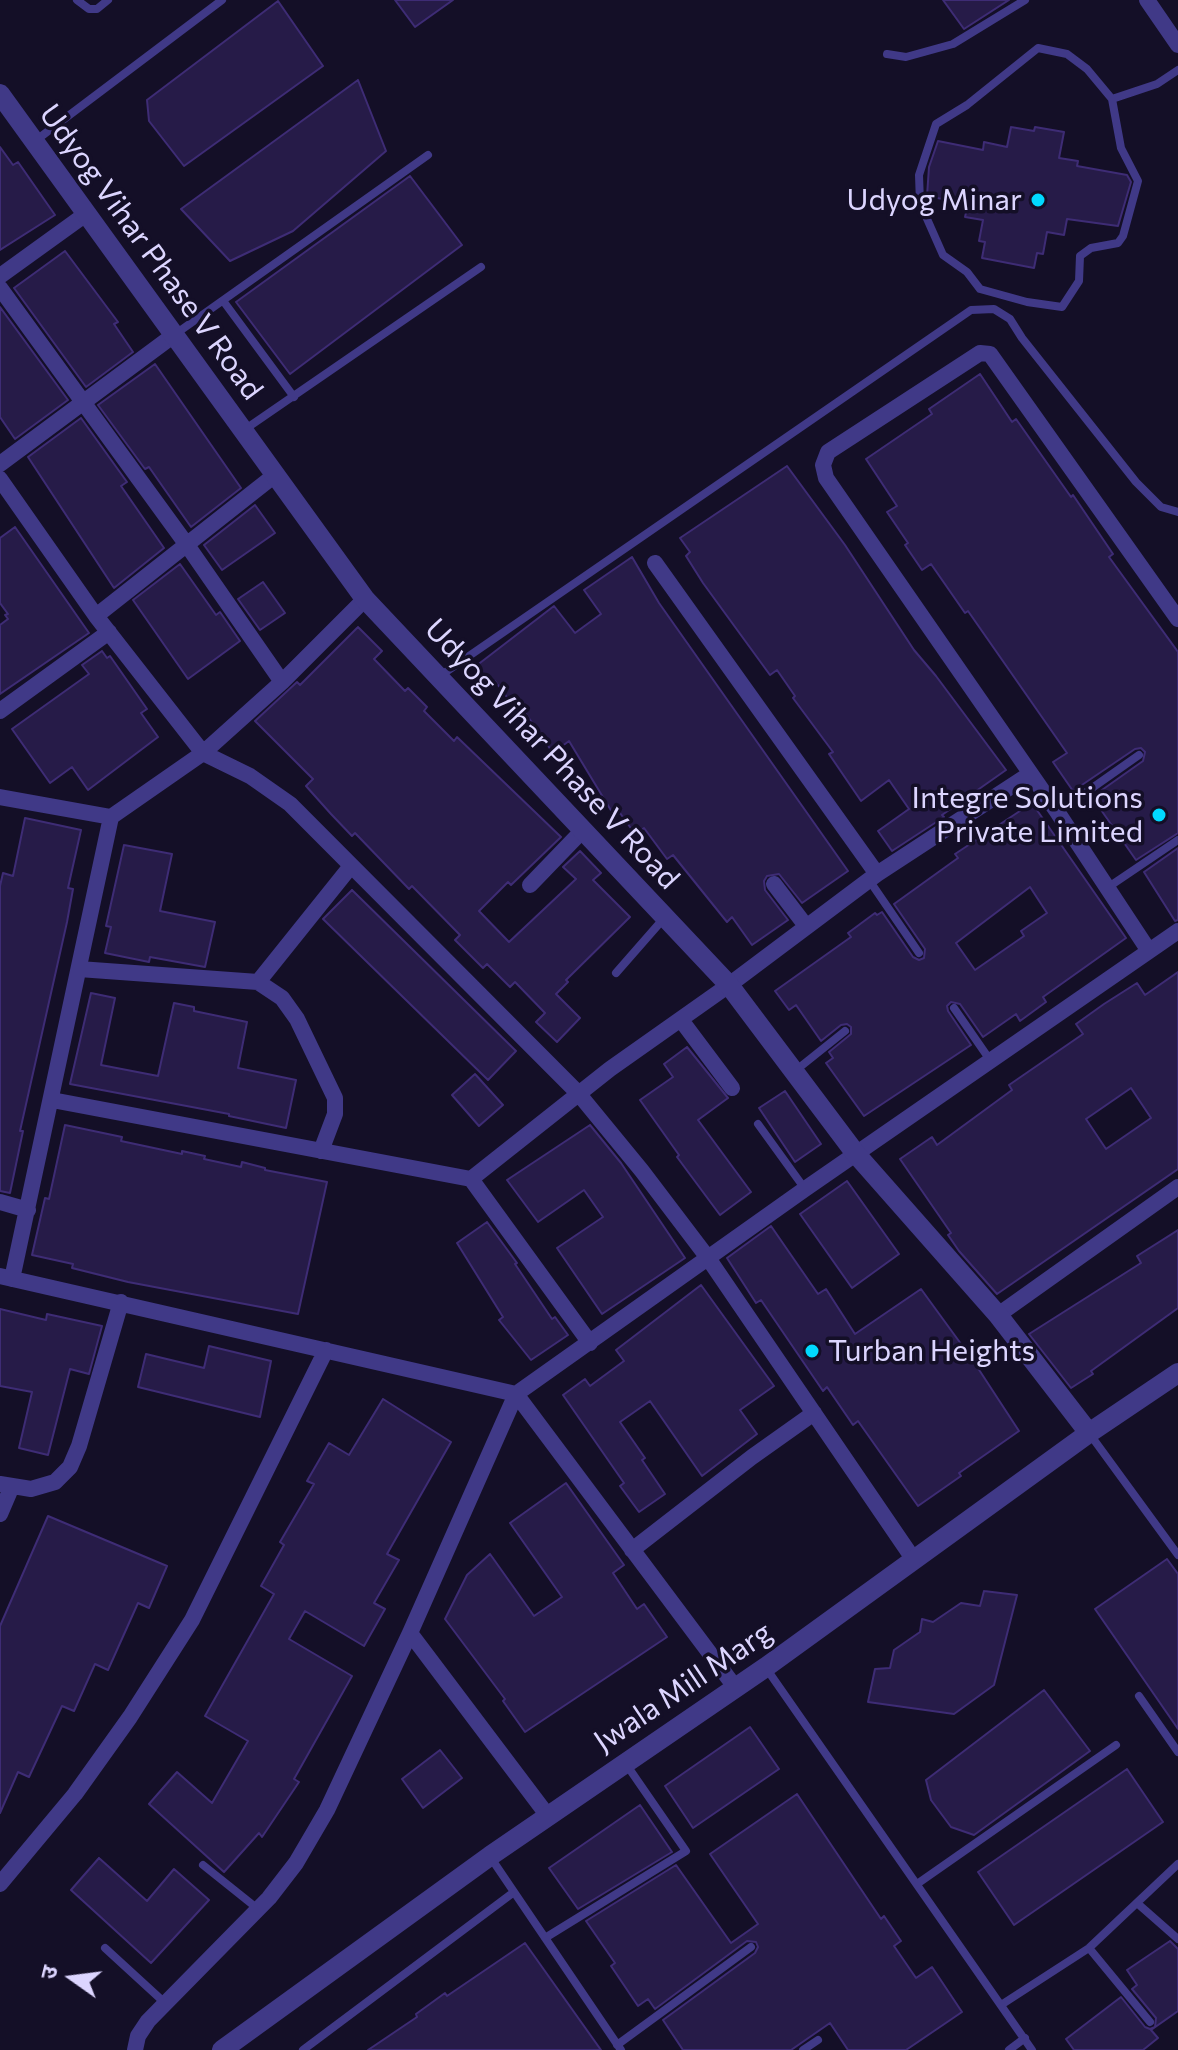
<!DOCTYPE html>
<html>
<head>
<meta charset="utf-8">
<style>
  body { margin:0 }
  #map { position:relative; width:1178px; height:2050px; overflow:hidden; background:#140f27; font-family:Commissioner,"Noto Sans Devanagari",sans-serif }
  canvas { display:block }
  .north { position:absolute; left:32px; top:1938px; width:80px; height:80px; -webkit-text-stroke:6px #140f27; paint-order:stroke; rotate:284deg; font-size:22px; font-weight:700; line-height:32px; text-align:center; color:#dcd5ff }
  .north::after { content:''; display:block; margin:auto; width:28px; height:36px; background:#dcd5ff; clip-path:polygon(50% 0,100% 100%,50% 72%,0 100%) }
</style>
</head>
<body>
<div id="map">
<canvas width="1178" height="2050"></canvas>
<div class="north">उ</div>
</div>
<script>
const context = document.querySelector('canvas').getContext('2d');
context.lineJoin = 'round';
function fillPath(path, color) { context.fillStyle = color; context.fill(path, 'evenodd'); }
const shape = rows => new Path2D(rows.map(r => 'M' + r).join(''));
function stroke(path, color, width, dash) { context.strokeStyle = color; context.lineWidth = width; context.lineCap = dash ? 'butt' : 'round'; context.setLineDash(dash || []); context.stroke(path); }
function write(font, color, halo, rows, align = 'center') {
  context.font = font + ' Commissioner,sans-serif'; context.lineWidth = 7; context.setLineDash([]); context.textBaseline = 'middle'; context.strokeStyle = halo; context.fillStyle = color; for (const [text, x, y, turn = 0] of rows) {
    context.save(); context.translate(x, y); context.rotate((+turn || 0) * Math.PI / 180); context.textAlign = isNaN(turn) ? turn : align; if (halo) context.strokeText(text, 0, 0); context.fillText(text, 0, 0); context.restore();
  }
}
const building = shape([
  [395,0,453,0,415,27,395,0],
  [943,0,1009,0,964,29,943,0],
  [278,1,323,66,184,166,149,121,147,100,278,1],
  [358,80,386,151,293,231,230,261,181,209,358,80],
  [1011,127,1034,131,1035,127,1064,132,1059,158,1078,161,1077,166,1127,175,1131,182,1118,226,1067,219,1064,235,1047,232,1043,254,1037,253,1034,268,982,258,985,242,979,241,983,220,965,217,968,204,927,196,929,167,938,141,983,150,984,142,1007,147,1011,127],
  [0,147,13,165,18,162,55,215,0,250,0,147],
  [410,176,462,245,290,374,236,302,410,176],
  [65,251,118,322,114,324,133,352,86,387,14,288,65,251],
  [0,307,68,400,15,439,0,417,0,307],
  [155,364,241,488,191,527,149,467,145,469,98,405,155,364],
  [980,374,1012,422,1016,419,1071,497,1073,495,1113,554,1109,557,1178,652,1178,833,1136,860,1092,797,1143,761,1145,752,1141,748,1135,749,1073,791,1053,762,1067,753,968,611,965,613,931,564,922,570,905,545,908,543,887,512,897,506,866,459,932,414,929,409,980,374],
  [81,418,127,482,121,486,164,548,114,588,28,457,81,418],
  [787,466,845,545,914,650,936,676,1006,770,942,815,944,817,892,851,878,831,909,809,889,780,861,801,829,754,833,752,793,698,795,696,777,670,770,675,703,583,686,556,690,552,680,538,787,466],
  [255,505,275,533,222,570,204,545,255,505],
  [15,527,89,633,0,694,0,625,8,619,5,615,8,614,0,603,0,538,15,527],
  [632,557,659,603,848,871,802,903,779,874,767,876,764,881,765,890,788,920,752,945,732,917,727,922,673,855,667,859,644,828,635,834,620,813,615,817,569,741,553,753,517,701,512,704,495,681,491,684,476,666,554,606,575,633,601,614,584,590,632,557],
  [180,564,216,615,220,612,240,641,188,679,133,600,180,564],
  [263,582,285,613,260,630,238,599,263,582],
  [358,627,382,651,374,659,405,691,408,688,427,707,424,711,454,741,457,737,561,837,511,885,508,882,479,911,509,942,576,879,563,867,580,851,601,873,593,880,630,917,566,980,568,982,556,994,580,1018,557,1042,536,1022,545,1013,515,982,510,987,487,964,483,968,455,940,460,935,412,886,409,889,355,833,352,836,331,814,306,786,313,779,255,721,297,682,300,685,358,627],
  [102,651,107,658,110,656,147,709,141,713,158,737,88,790,72,767,50,783,12,729,89,674,82,665,102,651],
  [1032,803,1126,938,1043,997,1046,1002,1020,1021,1016,1014,983,1037,960,1004,951,1002,947,1006,948,1011,971,1045,864,1116,826,1063,833,1058,829,1052,851,1034,851,1027,847,1024,841,1025,821,1041,796,1005,789,1010,775,991,851,937,848,933,875,913,877,915,882,912,913,957,919,960,924,958,925,949,894,904,958,858,955,854,1032,803],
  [1030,887,1047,913,1021,931,1024,936,975,970,956,943,1030,887],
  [25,818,81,830,68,888,73,889,67,922,20,1131,23,1131,10,1193,0,1191,0,886,3,873,13,876,25,818],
  [124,845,172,854,160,911,215,922,205,967,150,957,149,962,105,953,111,927,106,926,124,845],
  [1178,848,1178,920,1175,921,1144,872,1178,848],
  [352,890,516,1051,488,1080,323,919,352,890],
  [1178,972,1178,1169,997,1294,959,1251,948,1235,951,1233,900,1159,932,1137,937,1145,1012,1090,1009,1085,1083,1034,1076,1024,1104,1004,1137,983,1145,995,1178,972],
  [1131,1088,1151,1118,1106,1149,1086,1119,1131,1088],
  [91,993,115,998,101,1065,158,1076,174,1003,194,1007,194,1011,247,1022,238,1068,296,1080,286,1128,229,1116,229,1114,70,1084,91,993],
  [687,1047,728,1098,698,1120,751,1192,720,1215,677,1157,679,1155,640,1100,673,1077,664,1064,687,1047],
  [475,1074,503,1105,479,1126,452,1095,475,1074],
  [785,1091,821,1144,795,1162,759,1108,785,1091],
  [65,1125,122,1137,121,1141,182,1154,182,1151,205,1156,204,1159,241,1167,242,1162,265,1168,265,1170,327,1182,298,1314,128,1282,72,1268,73,1264,32,1255,45,1198,49,1199,65,1125],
  [590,1125,621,1163,685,1258,602,1314,557,1248,603,1217,584,1190,538,1222,507,1180,590,1125],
  [847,1181,899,1254,852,1288,800,1214,847,1181],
  [487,1222,517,1263,515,1264,552,1319,555,1317,568,1335,531,1360,499,1320,503,1317,457,1243,487,1222],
  [771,1226,818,1294,826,1289,855,1334,921,1289,972,1359,1019,1431,959,1473,961,1476,918,1506,858,1421,853,1425,827,1387,823,1391,761,1300,756,1303,727,1258,771,1226],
  [1178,1230,1178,1308,1091,1371,1093,1374,1071,1388,1029,1334,1141,1263,1137,1256,1178,1230],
  [701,1285,774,1386,740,1410,757,1434,702,1476,650,1401,620,1422,645,1458,642,1460,665,1494,639,1512,620,1486,624,1483,563,1395,585,1379,590,1386,624,1361,616,1350,701,1285],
  [0,1309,46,1320,47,1314,102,1326,89,1374,70,1369,48,1455,19,1448,32,1392,0,1386,0,1309],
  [209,1346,271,1361,260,1417,138,1387,146,1354,204,1368,209,1346],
  [383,1399,451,1442,387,1554,399,1560,374,1603,385,1609,364,1646,305,1611,289,1639,352,1676,294,1779,299,1782,262,1837,259,1833,224,1872,149,1804,177,1772,212,1803,248,1741,205,1716,274,1594,261,1586,284,1545,280,1542,314,1484,307,1481,329,1443,349,1455,383,1399],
  [566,1483,624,1565,613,1573,637,1609,644,1604,667,1637,525,1732,503,1701,505,1699,445,1619,467,1575,490,1554,534,1616,562,1597,510,1523,566,1483],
  [48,1516,167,1566,149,1608,138,1603,108,1670,95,1664,74,1711,62,1706,29,1777,18,1772,0,1813,0,1626,48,1516],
  [1167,1559,1178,1574,1178,1729,1095,1609,1167,1559],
  [984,1591,1017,1595,994,1685,954,1714,868,1702,875,1669,890,1668,894,1650,920,1632,922,1619,933,1622,961,1603,980,1606,984,1591],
  [1044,1690,1090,1751,974,1835,951,1827,931,1800,926,1780,1044,1690],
  [750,1727,779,1769,693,1828,665,1786,750,1727],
  [440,1750,462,1778,423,1808,402,1779,440,1750],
  [1127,1769,1163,1822,1014,1925,978,1872,1127,1769],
  [797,1794,881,1919,884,1916,901,1941,894,1946,916,1978,932,1967,962,2012,906,2050,848,2050,830,2023,791,2050,683,2050,663,2020,755,1953,758,1947,756,1942,747,1941,655,2009,648,1999,638,2006,611,1966,615,1963,586,1921,676,1865,731,1943,758,1924,710,1854,797,1794],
  [640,1805,672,1852,578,1909,549,1868,640,1805],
  [99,1858,147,1901,174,1869,209,1900,151,1963,71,1890,99,1858],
  [1170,1941,1178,1949,1178,2011,1151,2030,1158,2038,1143,2050,1074,2050,1066,2039,1121,1997,1145,2027,1150,2029,1155,2027,1156,2018,1132,1989,1137,1985,1127,1970,1170,1941],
  [525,1943,601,2050,368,2050,417,2017,416,2014,445,1993,447,1996,525,1943]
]);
fillPath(building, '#261b48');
stroke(building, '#3e2c75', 2);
stroke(shape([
  [77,0,89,9,97,9,108,0],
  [887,54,906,57,953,44,1025,0],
  [1112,99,1121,148,1138,181,1123,236,1118,243,1091,248,1080,256,1079,281,1062,307,1027,302,980,289,967,272,943,255,920,203,919,175,936,124,967,105,1038,48,1067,54,1087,69,1112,99,1157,84,1178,70],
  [35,141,222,0],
  [224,302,294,397],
  [174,335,428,155],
  [244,430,481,267],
  [440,676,971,310,994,309,1010,319,1022,338,1136,482,1161,507,1178,512],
  [1058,812,1139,755],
  [869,880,919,953],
  [1107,888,1178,840],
  [616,973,665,917],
  [954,1008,990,1060],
  [795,1071,845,1031],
  [758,1124,805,1189],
  [1089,1433,1178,1555],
  [766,1668,1032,2050],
  [1139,1696,1178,1752],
  [491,1858,621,2050],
  [203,1865,258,1909],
  [917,1884,1116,1745],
  [1137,1903,1178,1939],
  [545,1938,686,1851,626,1764],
  [105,1948,165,2003],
  [1089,1948,1150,2022],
  [1001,2005,1089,1948,1178,1864],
  [617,2045,751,1947],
  [303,2050,514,1892],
  [803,2050,818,2040],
  [1009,2050,1025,2038]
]), '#403987', 8);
stroke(shape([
  [1147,0,1178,45],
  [0,276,86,214],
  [0,288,187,545,282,682],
  [0,464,174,335],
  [0,479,96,616,203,753,250,776,290,804,578,1093,642,1171,708,1258,914,1560],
  [655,563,877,874],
  [96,616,275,475],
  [0,711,109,632],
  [0,797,111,817,203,753,282,682,365,599],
  [774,884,806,926],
  [530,885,583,830],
  [1149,951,1058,813,826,478,823,465,828,452,980,353,990,354,1178,619],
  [79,969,258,982,282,998,297,1019,335,1098,335,1114,321,1151],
  [258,982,351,866],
  [681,1020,732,1088],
  [52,1100,471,1179,610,1069,729,985,877,874,1030,774],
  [471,1179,590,1343],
  [0,1202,28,1210],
  [0,1276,516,1394,735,1687],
  [12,1279,111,817],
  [998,1315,1178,1187],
  [0,1484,31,1489,55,1482,70,1467,79,1446,121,1302],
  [0,1514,12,1486],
  [632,1550,752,1457,814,1413],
  [410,1633,548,1816],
  [0,1884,75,1794,130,1717,192,1620,326,1350],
  [135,2050,138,2036,148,2021,269,1898,296,1863,327,1810,410,1633,516,1394,805,1189,1178,931]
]), '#403987', 16);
stroke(shape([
  [0,94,365,599,729,985,856,1154,998,1315,1089,1433],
  [222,2050,490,1856,766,1667,1089,1433,1178,1373]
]), '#403987', 20);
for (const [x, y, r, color] of [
  [1038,200,8,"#01d9ff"],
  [1159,815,8,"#01d9ff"],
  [812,1351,8,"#01d9ff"]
]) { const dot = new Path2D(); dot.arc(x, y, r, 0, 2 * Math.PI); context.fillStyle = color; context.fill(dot); stroke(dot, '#140f27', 3); }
write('30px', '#dcd5ff', '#140f27', [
  ["Udyog Minar",1022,200],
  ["Integre Solutions",1143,798],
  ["Private Limited",1143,832],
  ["Turban Heights",828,1351,"left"]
], 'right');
write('30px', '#dcd5ff', '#140f27', [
  ["Udyog Vihar Phase V Road",151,252,54],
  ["Udyog Vihar Phase V Road",552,754,47],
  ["Jwala Mill Marg",683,1687,-34]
]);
</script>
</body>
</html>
